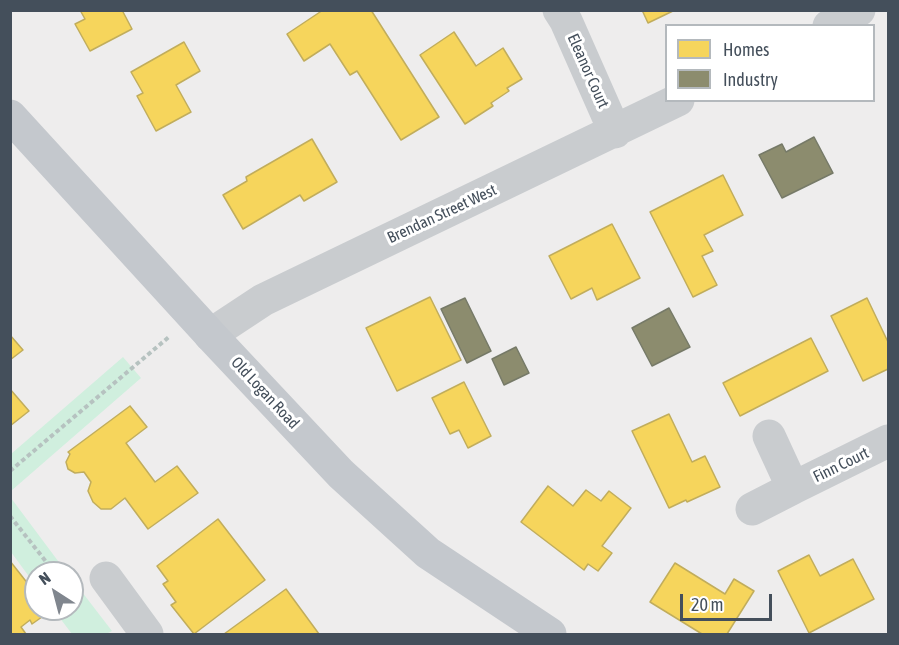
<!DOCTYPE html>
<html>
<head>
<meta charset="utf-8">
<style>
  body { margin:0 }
  #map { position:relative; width:899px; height:645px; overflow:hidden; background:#eeeded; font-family:"Asap Condensed",sans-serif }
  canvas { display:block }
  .frame { position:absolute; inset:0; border:12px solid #444f5b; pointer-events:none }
  .legend { position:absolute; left:665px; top:24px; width:210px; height:78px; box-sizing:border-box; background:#fff; border:2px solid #b4b9bd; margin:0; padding:8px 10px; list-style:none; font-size:18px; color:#444f5b }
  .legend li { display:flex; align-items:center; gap:12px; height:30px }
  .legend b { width:30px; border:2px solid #b4b9bd }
  .north { position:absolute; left:24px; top:561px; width:60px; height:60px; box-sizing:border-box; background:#fff; border:2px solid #b4b9bd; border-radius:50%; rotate:324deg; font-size:16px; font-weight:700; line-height:24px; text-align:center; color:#444f5b }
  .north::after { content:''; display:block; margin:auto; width:21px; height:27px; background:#80868e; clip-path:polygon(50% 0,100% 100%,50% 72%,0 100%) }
  .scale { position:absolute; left:680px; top:594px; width:92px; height:27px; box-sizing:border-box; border:3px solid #444f5b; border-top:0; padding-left:8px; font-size:18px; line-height:21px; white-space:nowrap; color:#444f5b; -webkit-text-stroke:4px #fff; paint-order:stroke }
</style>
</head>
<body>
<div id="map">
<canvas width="899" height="645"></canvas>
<div class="frame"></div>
<ul class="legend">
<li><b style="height:16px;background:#f6d55c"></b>Homes</li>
<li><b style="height:16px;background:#8c8c6e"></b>Industry</li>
</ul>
<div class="north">N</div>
<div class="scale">20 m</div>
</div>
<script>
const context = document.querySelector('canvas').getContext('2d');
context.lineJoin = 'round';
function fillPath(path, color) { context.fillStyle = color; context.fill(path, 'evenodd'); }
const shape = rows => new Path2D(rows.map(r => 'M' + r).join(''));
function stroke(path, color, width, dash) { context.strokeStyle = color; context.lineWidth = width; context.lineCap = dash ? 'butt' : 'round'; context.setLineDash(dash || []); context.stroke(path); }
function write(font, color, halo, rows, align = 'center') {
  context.font = font + ' "Asap Condensed",sans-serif'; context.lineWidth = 6; context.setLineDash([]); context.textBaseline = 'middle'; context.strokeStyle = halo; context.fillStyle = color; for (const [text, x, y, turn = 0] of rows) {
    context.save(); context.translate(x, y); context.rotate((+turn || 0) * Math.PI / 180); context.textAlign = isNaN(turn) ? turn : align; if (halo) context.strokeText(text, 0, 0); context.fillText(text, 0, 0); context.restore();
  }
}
fillPath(shape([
  [123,357,141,378,11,491,11,454],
  [11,498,67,573,36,573,36,586,11,552],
  [72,579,112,631,106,634,72,634,53,609,72,609]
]), '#d0efde');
const homes = shape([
  [80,10,122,10,132,29,90,51,75,24,85,19,80,10],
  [323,10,371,10,439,117,401,140,357,71,350,75,330,44,304,61,287,34,323,10],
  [642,10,675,10,648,23,642,10],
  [454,32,476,66,503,48,522,79,507,88,509,91,491,103,493,106,465,124,420,55,454,32],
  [184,42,200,71,176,85,191,112,156,131,137,96,143,93,131,72,184,42],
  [312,139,337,182,304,201,300,195,243,229,223,195,247,181,246,177,312,139],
  [723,175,743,215,704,235,713,251,702,256,717,285,693,297,650,212,723,175],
  [612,224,640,278,597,300,592,288,571,299,549,256,612,224],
  [430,297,461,360,397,391,366,328,430,297],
  [867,298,888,342,888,369,863,381,831,316,867,298],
  [10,335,23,350,10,360,10,335],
  [811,338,828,371,740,416,723,383,811,338],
  [464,382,491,436,468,448,459,430,450,434,432,398,464,382],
  [10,389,29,411,10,426,10,389],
  [130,406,147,427,126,443,155,482,177,466,198,493,148,529,125,498,111,509,101,509,93,502,88,491,91,482,84,472,75,473,68,469,66,462,70,454,68,452,130,406],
  [669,414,692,462,705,456,720,487,687,502,686,500,669,508,632,431,669,414],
  [548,486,573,506,586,490,601,501,609,491,631,508,602,546,612,553,598,571,588,564,584,570,521,522,548,486],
  [218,519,265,580,194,634,171,605,176,602,163,584,168,581,157,566,218,519],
  [809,555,820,576,853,559,874,599,809,633,778,571,809,555],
  [10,561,36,594,36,609,47,609,49,612,32,624,30,620,21,627,26,634,10,634,10,561],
  [675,563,725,594,734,579,754,591,727,634,702,634,650,602,675,563],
  [286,589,319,634,224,634,286,589]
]);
fillPath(homes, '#f6d55c');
stroke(homes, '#c1ad5c', 1.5);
const industry = shape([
  [814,137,833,173,782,198,759,155,782,144,786,152,814,137],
  [465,298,491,351,467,363,441,309,465,298],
  [669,308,690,347,652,366,632,328,669,308],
  [516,347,529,373,504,385,492,359,516,347]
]);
fillPath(industry, '#8c8c6e');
stroke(industry, '#767a68', 1.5);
stroke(shape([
  [10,471,170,336],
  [10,516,55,573],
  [72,592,80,601]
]), '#b6c2c0', 4, [4.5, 3]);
stroke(shape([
  [559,10,566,21,615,132],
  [829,26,859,10],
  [210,335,263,300,678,100],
  [793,488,888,441],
  [752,509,793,488,769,436],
  [106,578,147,634]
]), '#c9cccf', 33);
stroke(shape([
  [10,116,216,341,341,474,428,553,550,634]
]), '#c4c8cd', 33);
write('16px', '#444f5b', '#fff', [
  ["Eleanor Court",588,71,66],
  ["Brendan Street West",442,214,-25],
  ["Old Logan Road",265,393,47],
  ["Finn Court",841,465,-26]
]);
</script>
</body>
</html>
